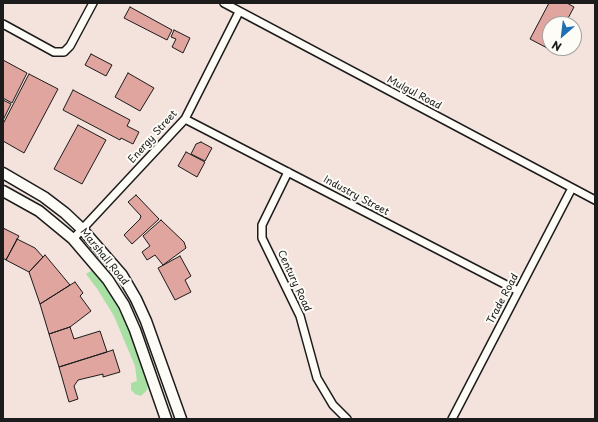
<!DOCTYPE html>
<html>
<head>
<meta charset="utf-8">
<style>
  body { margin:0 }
  #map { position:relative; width:598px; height:422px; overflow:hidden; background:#fdfcf7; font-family:"Playpen Sans",sans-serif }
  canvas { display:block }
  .frame { position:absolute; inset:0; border:4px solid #1c1c1c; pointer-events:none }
  .north { position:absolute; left:542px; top:16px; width:40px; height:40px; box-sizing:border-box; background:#fdfcf7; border:1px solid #a3a29f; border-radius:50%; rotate:208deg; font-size:11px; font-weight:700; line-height:16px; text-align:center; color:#1c1c1c }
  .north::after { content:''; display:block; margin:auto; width:14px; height:18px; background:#1f6fb2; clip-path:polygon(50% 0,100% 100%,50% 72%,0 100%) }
</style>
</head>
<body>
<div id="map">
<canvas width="598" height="422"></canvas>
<div class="frame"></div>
<div class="north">N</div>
</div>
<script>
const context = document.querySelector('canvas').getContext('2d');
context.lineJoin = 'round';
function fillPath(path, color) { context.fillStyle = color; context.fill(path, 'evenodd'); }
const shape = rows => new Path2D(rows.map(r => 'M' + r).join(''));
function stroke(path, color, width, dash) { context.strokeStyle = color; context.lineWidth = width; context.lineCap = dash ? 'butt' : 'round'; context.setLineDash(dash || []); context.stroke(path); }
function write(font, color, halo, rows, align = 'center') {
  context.font = font + ' "Playpen Sans",sans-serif'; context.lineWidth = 4; context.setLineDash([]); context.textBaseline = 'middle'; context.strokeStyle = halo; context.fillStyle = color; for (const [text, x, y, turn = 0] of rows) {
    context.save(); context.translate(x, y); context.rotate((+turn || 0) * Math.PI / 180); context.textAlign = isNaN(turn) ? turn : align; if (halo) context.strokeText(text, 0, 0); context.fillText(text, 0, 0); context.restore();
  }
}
fillPath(shape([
  [3,3,595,3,595,419,3,419],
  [550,24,574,24,574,48,550,48]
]), '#f4e2dc');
fillPath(shape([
  [94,269,113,297,131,333,148,384,147,390,141,396,135,394,131,390,131,383,137,381,135,366,114,316,98,290,86,274]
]), '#a8dfa3');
const building = shape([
  [549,3,567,3,574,7,565,24,550,24,551,50,530,39,549,3],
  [130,7,172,30,167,40,124,18,130,7],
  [174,30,190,38,183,53,172,47,176,39,171,37,174,30],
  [91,54,112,65,106,76,85,65,91,54],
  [3,60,27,73,12,103,3,98,3,60],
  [128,73,154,88,140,111,115,97,128,73],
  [29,74,58,89,24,153,3,141,3,124,29,74],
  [73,90,130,120,127,126,139,132,133,144,121,138,120,140,63,110,73,90],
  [3,100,11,104,3,120,3,100],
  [78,125,106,140,82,184,54,169,78,125],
  [201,142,212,148,205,161,191,154,196,144,201,142],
  [186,152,205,162,197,177,178,166,186,152],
  [136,195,159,219,132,244,124,235,140,219,141,216,128,202,136,195],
  [161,220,184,242,186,248,163,265,155,255,147,260,142,252,150,246,143,236,161,220],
  [3,228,19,236,6,260,3,258,3,228],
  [17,239,35,248,43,257,29,272,6,260,17,239],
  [45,255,70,285,40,304,29,272,45,255],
  [180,256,191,276,185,280,191,292,175,300,158,268,180,256],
  [75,282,83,293,80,296,91,311,70,327,49,334,40,304,75,282],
  [70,327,74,339,100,331,107,352,59,367,49,334,70,327],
  [113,350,120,372,103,377,103,374,78,380,74,386,78,399,69,402,59,367,113,350]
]);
fillPath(building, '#dfa59e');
stroke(building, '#1c1c1c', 1);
const minor = shape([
  [224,3,595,200],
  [3,24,54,52,64,52,70,46,93,3],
  [185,119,518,291],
  [288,172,262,225,262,238,300,316,317,378,333,405,347,419],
  [73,239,185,119,239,12],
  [452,419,572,188]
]);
const secondary = shape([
  [3,173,44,197,65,213,82,229,122,275,136,299,146,321,181,419],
  [3,191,39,211,73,239,108,280,124,305,135,330,166,419]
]);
stroke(minor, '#1c1c1c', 10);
stroke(secondary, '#1c1c1c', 13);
stroke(minor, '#fdfcf7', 7);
stroke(secondary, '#fdfcf7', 10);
write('10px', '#1c1c1c', '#fdfcf7', [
  ["Mulgul Road",414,93,28],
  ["Energy Street",153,137,-48],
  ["Industry Street",356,196,28],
  ["Marshall Road",104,257,51],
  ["Century Road",294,281,65],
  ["Trade Road",503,299,-62]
]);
</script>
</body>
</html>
